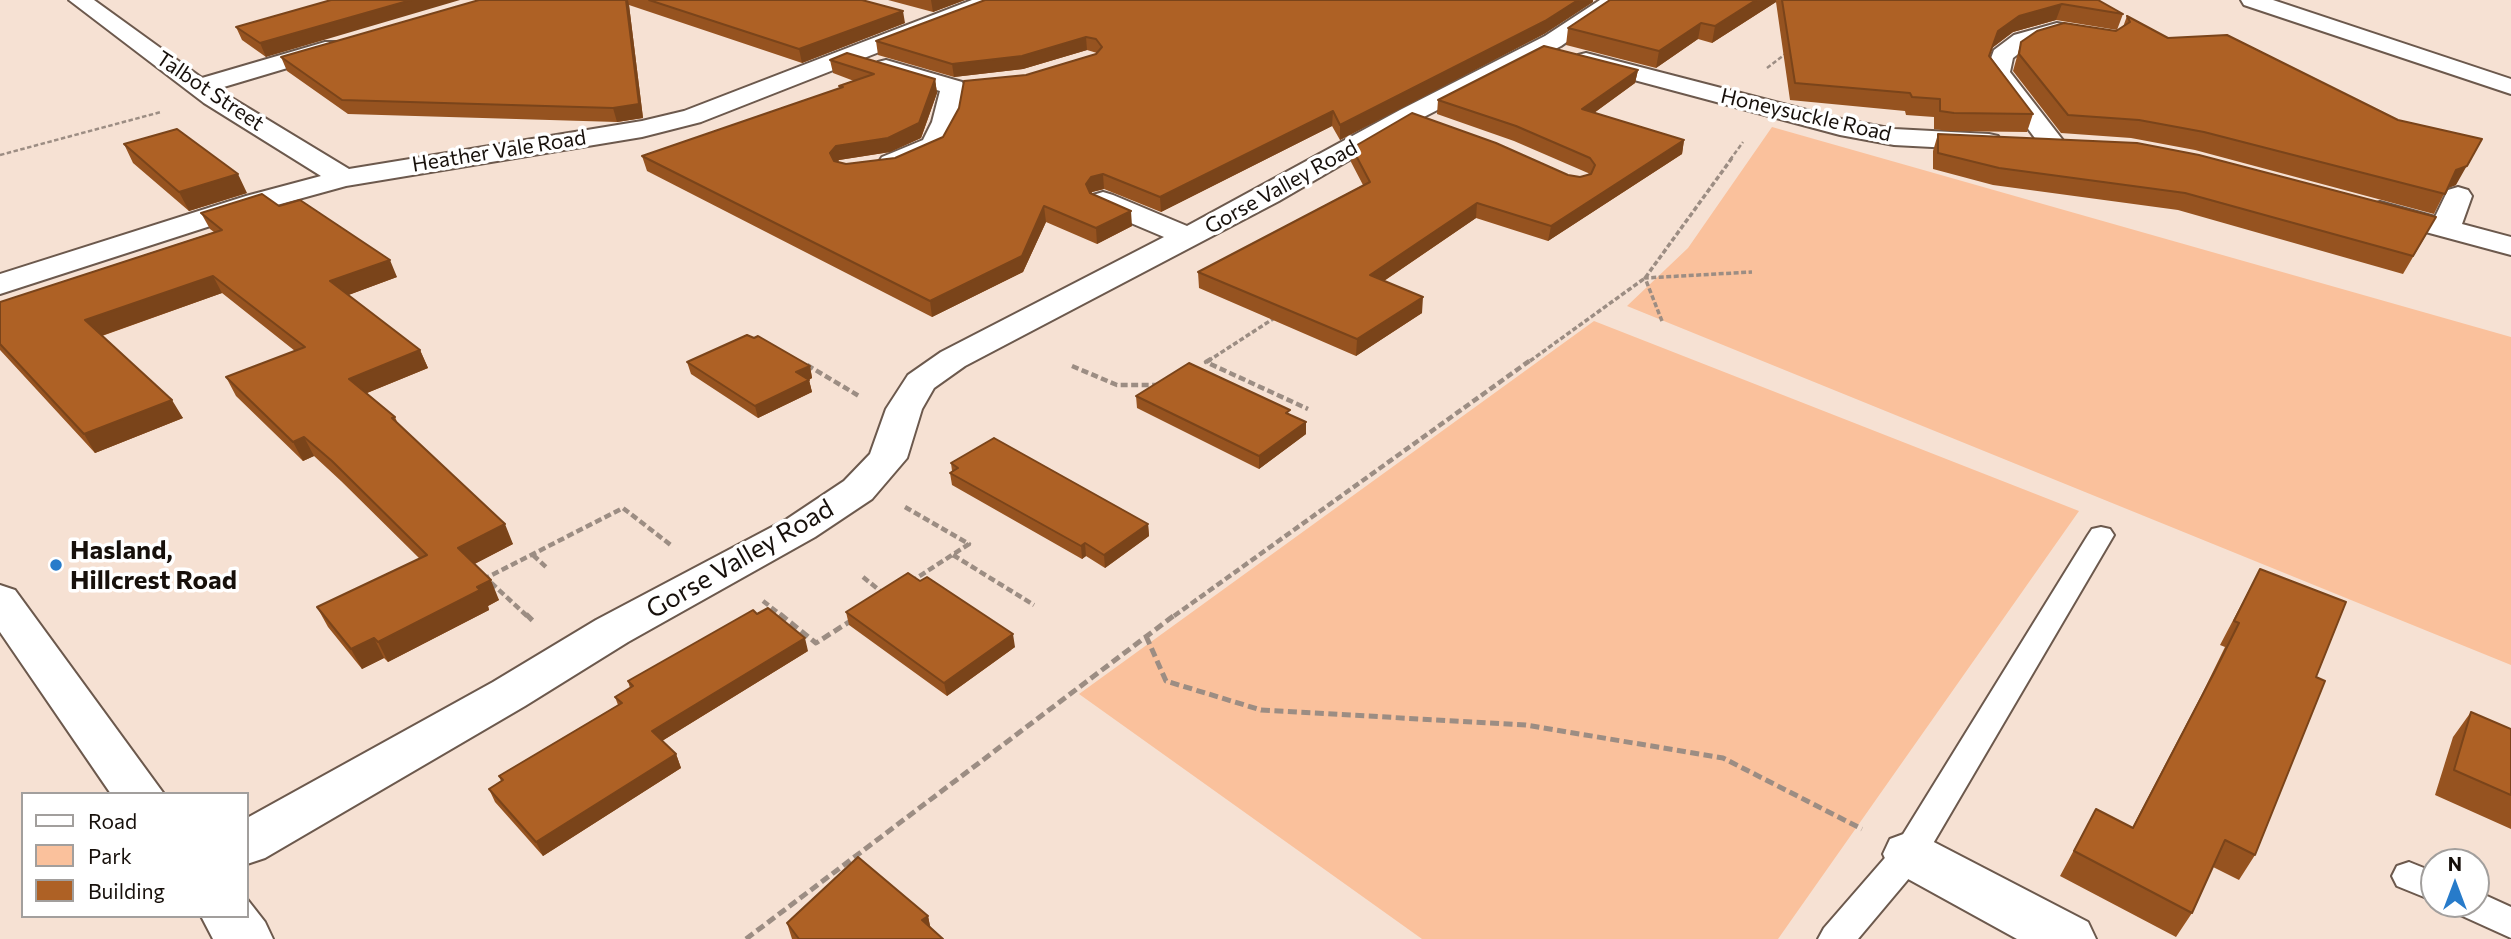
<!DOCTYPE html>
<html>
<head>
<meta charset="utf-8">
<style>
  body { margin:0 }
  #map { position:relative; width:2511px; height:939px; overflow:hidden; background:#f6e1d3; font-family:Commissioner,sans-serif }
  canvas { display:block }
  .legend { position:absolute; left:21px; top:792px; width:228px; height:126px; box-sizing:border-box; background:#fff; border:2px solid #a29f9d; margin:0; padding:9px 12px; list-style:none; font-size:21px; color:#17100b }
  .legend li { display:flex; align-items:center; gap:14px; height:35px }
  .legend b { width:35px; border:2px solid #a29f9d }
  .north { position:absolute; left:2420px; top:848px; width:70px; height:70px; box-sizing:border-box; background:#fff; border:2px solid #a29f9d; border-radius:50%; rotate:0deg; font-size:19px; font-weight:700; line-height:28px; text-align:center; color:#17100b }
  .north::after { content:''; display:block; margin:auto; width:24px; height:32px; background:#277bca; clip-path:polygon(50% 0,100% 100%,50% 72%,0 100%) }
</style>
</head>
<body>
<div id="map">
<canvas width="2511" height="939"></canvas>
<ul class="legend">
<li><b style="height:9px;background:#fff"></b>Road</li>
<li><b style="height:19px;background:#fac19c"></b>Park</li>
<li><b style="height:19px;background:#ae6125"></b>Building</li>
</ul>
<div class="north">N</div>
</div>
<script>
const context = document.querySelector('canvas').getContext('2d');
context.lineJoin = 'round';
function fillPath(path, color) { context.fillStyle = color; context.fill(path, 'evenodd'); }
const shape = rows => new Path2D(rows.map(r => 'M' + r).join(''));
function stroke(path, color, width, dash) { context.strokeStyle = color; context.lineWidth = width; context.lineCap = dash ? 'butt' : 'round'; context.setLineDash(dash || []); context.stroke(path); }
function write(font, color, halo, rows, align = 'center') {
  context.font = font + ' Commissioner,sans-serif'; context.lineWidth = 7; context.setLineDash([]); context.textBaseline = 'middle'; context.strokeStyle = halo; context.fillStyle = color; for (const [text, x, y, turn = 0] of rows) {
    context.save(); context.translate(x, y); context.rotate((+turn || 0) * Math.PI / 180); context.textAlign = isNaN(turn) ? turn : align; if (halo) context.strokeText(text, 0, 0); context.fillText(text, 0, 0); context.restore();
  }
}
fillPath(shape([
  [1772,127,2511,337,2511,665,1627,306,1688,248],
  [1594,321,2079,511,1778,939,1422,939,1079,694]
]), '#fac19c');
const lane = shape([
  [2101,527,2110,529,2114,535,1921,864,1858,939,1818,939,1824,928,1897,844,2088,535,2092,529,2101,527],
  [2409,862,2434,872,2434,901,2397,886,2392,876,2397,866,2409,862],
  [2476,891,2511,907,2511,938,2458,914,2453,904,2476,904,2476,891]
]);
const street = shape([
  [69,0,94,0,202,78,325,42,341,42,345,47,341,52,217,89,349,169,642,121,684,111,972,0,1002,0,999,5,701,122,642,137,346,186,266,208,0,294,0,274,246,196,321,176,204,103,69,0],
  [1600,0,1626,0,1561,46,1418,120,1279,201,965,366,934,388,922,409,907,458,872,499,815,537,628,642,525,706,265,858,247,864,247,818,493,682,596,620,787,519,844,481,870,454,886,409,908,375,941,352,1164,237,1093,207,1089,201,1093,195,1103,192,1113,195,1187,226,1400,110,1545,36,1600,0],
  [2057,23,2084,28,2087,33,2076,40,2058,37,2030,45,2013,58,2010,72,2065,143,2061,149,2052,151,2043,149,1986,72,1994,50,2014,35,2057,23],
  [1586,53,1841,119,1894,129,1989,134,1998,136,2002,142,1998,148,1989,150,1894,145,1840,135,1578,65,1574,60,1578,55,1586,53],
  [886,60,962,82,965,87,958,122,943,151,892,171,882,169,878,163,882,157,923,140,932,122,940,91,878,72,874,67,878,62,886,60],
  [2458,187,2468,190,2472,196,2462,224,2511,237,2511,255,2370,217,2365,211,2370,205,2380,202,2435,217,2448,190,2458,187],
  [1909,832,1928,839,2088,922,2096,939,2017,939,1890,869,1883,854,1890,839,1909,832]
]);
const secondary = shape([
  [0,585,15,590,164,794,111,794,0,632,0,585],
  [247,899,265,922,273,939,213,939,201,916,247,916,247,899]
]);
const highway = shape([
  [2241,0,2273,0,2511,79,2511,94,2244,5,2241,0]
]);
stroke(lane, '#6c594d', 4);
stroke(street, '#6c594d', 4);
stroke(secondary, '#6c594d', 4);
stroke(highway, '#6c594d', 4);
stroke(shape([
  [1767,68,1788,52],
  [0,155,161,112],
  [1730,160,1743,142]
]), '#9c8d83', 2.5, [4.5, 2.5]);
stroke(shape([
  [1662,321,1645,278,1752,272],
  [1208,361,1276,317],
  [1530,361,1645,278,1732,158]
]), '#9c8d83', 3.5, [5, 2.5]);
stroke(shape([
  [1211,359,1206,362,1308,409],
  [807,365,859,396],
  [1072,366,1117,385,1159,385],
  [905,507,969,544,912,581],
  [533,555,547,568],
  [953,555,1034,605],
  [863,577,884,594],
  [763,601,782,616],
  [527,616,486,578,623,508,672,546],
  [1174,616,1532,359]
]), '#9c8d83', 4.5, [7, 3.5]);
stroke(shape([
  [526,614,535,623],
  [780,614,816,643,852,620],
  [1146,636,1166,681,1261,710,1526,725,1723,758,1862,829],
  [746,939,1176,614]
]), '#9c8d83', 5, [9, 4.5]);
fillPath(lane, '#fff');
fillPath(street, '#fff');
fillPath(secondary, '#fff');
fillPath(highway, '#fff');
fillPath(shape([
  [331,0,266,57,242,40,236,27],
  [479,0,862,0,905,23,802,63,629,5,643,118,617,122,348,114,287,71,281,57],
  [888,0,965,0,933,12],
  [985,0,1593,0,1593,2,1544,34,1340,140,1332,126,1161,212,1104,189,1092,192,1091,194,1132,226,1097,244,1046,222,1023,272,932,317,647,171,642,156,840,89,839,86,854,81,833,73,830,60,935,79,937,93,921,138,890,152,839,160,837,162,846,164,895,158,943,137,1026,75,1096,54,1097,53,1087,50,1023,69,954,77,878,55,876,41],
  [1610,0,2098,0,2123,14,2117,30,2123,27,2127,16,2168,38,2456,185,2447,188,2434,214,2195,150,2131,138,2061,133,2013,71,2021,42,2117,30,2056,20,2013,32,1992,48,1990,56,2033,114,2027,132,1948,131,1934,129,1934,117,1906,115,1905,111,1790,100,1776,2,1712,43,1698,39,1656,68,1566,45,1568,28],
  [1638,70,1635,83,1594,113,1684,140,1682,154,1548,241,1476,218,1384,281,1422,313,1356,356,1199,288,1198,272,1363,185,1351,162,1352,148,1580,177,1589,174,1588,173,1514,141,1437,114,1438,100],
  [1938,134,2426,235,2403,274,2178,210,1993,185,1933,169,1933,151],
  [124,144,247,193,189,211,133,163],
  [279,206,397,277,348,295,420,350,428,368,367,393,395,417,398,424,513,544,474,564,499,600,488,606,489,610,388,662,384,658,362,669,328,627,317,607,420,559,341,481,314,456,303,461,236,396,226,377,295,351,222,293,102,336,183,418,95,453,0,350,0,302,214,232,210,229,201,213],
  [687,362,810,366,812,378,809,380,812,392,758,418,691,374],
  [1136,396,1290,415,1306,422,1306,434,1259,469,1137,408],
  [951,463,1148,524,1149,536,1105,568,1086,556,1082,559,952,485,950,473,952,471],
  [2260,569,2316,677,2255,855,2239,880,2213,867,2192,913,2176,937,2060,876,2096,809,2132,828,2201,696,2225,647,2220,645],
  [846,612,1015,647,947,696,849,625],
  [808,651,662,741,676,754,681,768,543,856,495,802,489,789,501,781,499,776,618,705,615,697,630,688,628,681],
  [2471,712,2511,729,2511,829,2435,795,2453,737],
  [928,916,930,927,943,939,792,939,787,923]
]), '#965320');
fillPath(shape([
  [411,0,460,0,266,57,260,43],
  [626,0,628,0,629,5,643,118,617,122,613,108],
  [931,0,965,0,933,12],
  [1578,0,1593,0,1593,2,1544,34,1340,140,1340,125],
  [1756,0,1776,0,1776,2,1712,43,1715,26],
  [2062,4,2056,20,2013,32,1992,48,1998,31,2019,16],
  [903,11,905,23,802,63,799,49],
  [1701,23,1698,39,1656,68,1659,51],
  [1086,37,1087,50,1023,69,954,77,952,64],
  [1638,70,1635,83,1580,123,1582,109],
  [935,79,937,93,921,138,890,152,839,160,833,168,830,153,836,146],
  [1333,111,1332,126,1161,212,1160,197],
  [2482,139,2456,185,2446,189,2456,170],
  [1684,140,1682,154,1548,241,1551,226],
  [238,174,247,193,189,211,179,192],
  [1103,174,1104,189,1092,192,1087,200,1086,184,1091,177],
  [1477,203,1476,218,1369,291,1370,275],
  [1044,206,1046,222,1023,272,932,317,930,301],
  [1131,211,1132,226,1097,244,1096,228],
  [390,260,397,277,338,299,330,281],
  [213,276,222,293,95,338,85,320],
  [1423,297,1422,313,1356,356,1357,339],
  [420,350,428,368,357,397,349,379],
  [810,366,812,378,799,384,796,372],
  [809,380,812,392,758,418,755,406],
  [172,400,183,418,95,453,84,434],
  [1306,422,1306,434,1259,469,1259,456],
  [304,437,314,456,303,461,293,442],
  [505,524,513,544,467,568,458,548],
  [1148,524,1149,536,1105,568,1104,555],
  [1085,543,1086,556,1082,559,1081,546],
  [491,580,499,600,488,606,489,610,388,662,378,642],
  [1013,634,1015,647,947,696,944,683],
  [374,638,384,658,362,669,351,649],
  [805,638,808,651,657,744,652,731],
  [676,754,681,768,543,856,536,842],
  [928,916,932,935,922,920]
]), '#7a441a');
const building = shape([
  [331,0,411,0,260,43,236,27,331,0],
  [479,0,626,0,639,104,613,108,342,100,281,57,479,0],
  [649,0,862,0,903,11,799,49,649,0],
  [985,0,1578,0,1545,21,1340,125,1333,111,1160,197,1103,174,1091,177,1086,184,1090,193,1131,211,1096,228,1044,206,1022,256,930,301,642,156,843,87,839,86,874,74,830,60,847,53,935,79,919,123,888,138,836,146,830,153,834,161,846,164,895,158,943,137,959,108,964,81,1026,75,1096,54,1102,47,1096,39,1086,37,1022,56,952,64,876,41,985,0],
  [1610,0,1756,0,1715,26,1701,23,1659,51,1568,28,1610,0],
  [1782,0,2098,0,2123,14,2062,4,2019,16,1998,31,1989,56,2033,114,1954,113,1940,111,1940,99,1912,97,1910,93,1795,83,1782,0],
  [2127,16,2168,38,2227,35,2398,120,2482,139,2467,166,2456,170,2445,194,2204,132,2139,120,2068,115,2019,54,2021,42,2037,31,2064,23,2116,31,2130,22,2127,16],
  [1544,46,1638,70,1582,109,1684,140,1551,226,1477,203,1370,275,1423,297,1357,339,1198,272,1370,182,1352,148,1412,113,1496,143,1568,175,1580,177,1591,174,1595,165,1590,158,1516,126,1438,100,1544,46],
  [177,129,238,174,179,192,124,144,177,129],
  [1938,134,2137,143,2199,155,2436,217,2413,256,2185,193,1999,168,1938,153,1938,134],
  [262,194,279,206,300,200,390,260,330,281,420,350,349,379,395,417,392,418,505,524,458,548,491,580,477,587,480,590,378,642,374,638,351,649,317,607,427,555,332,461,304,437,293,442,226,377,305,347,213,276,85,320,172,400,84,434,0,344,0,302,222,230,201,213,262,194],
  [747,335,754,338,758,336,810,366,796,372,809,380,755,406,687,362,747,335],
  [1189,363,1290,410,1286,413,1306,422,1259,456,1136,396,1189,363],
  [994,438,1148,524,1104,555,1085,543,1081,546,950,473,958,468,951,463,994,438],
  [2260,569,2346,602,2316,677,2325,681,2255,855,2225,840,2192,913,2074,851,2096,809,2133,828,2215,671,2239,623,2234,621,2260,569],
  [908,573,920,581,927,577,1013,634,944,683,846,612,908,573],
  [768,608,805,638,652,731,676,754,536,842,489,789,503,780,499,776,622,703,615,697,633,686,628,681,753,610,757,614,768,608],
  [2471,712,2511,729,2511,795,2454,770,2471,712],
  [858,857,928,916,922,920,943,939,799,939,787,923,858,857]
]);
fillPath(building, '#ae6125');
stroke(building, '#7a441a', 2);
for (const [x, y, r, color] of [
  [56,565,7,"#277bca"]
]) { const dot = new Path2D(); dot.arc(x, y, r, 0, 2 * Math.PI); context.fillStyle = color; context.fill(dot); stroke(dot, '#fff', 2.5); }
write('21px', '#17100b', '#fff', [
  ["Talbot Street",210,91,34],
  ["Honeysuckle Road",1806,115,13],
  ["Heather Vale Road",499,151,-9],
  ["Gorse Valley Road",1281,187,-29]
]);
write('bold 26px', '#17100b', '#fff', [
  ["Hasland,",70,550],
  ["Hillcrest Road",70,580]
], 'left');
write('26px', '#17100b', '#fff', [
  ["Gorse Valley Road",740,559,-30]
]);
</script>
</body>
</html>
